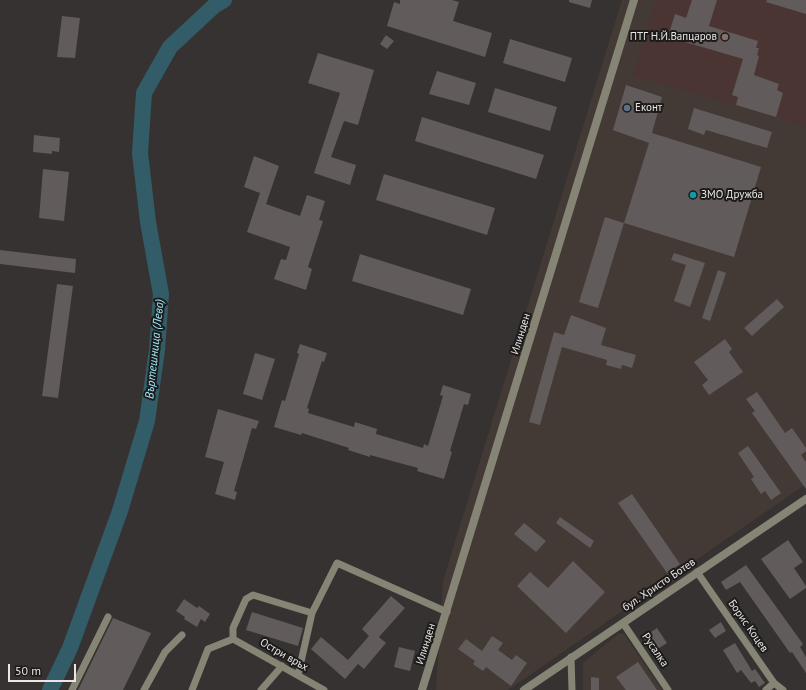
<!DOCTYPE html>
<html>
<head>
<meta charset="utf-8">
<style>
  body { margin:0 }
  #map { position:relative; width:806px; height:690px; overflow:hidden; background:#363231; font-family:"PT Sans",sans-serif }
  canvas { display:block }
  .scale { position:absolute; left:8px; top:664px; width:68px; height:18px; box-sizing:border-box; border:2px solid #e9e6e5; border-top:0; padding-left:5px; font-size:12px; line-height:14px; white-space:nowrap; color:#e9e6e5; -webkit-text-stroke:3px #1c1b1a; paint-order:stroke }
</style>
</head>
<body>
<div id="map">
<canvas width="806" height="690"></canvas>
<div class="scale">50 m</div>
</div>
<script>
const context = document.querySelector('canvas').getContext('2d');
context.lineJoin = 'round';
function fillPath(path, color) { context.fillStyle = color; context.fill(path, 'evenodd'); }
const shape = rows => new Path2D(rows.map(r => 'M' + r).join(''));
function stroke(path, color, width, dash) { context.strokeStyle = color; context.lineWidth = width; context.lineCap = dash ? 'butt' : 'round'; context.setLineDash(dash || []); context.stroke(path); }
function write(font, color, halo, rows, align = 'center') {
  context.font = font + ' "PT Sans",sans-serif'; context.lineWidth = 4; context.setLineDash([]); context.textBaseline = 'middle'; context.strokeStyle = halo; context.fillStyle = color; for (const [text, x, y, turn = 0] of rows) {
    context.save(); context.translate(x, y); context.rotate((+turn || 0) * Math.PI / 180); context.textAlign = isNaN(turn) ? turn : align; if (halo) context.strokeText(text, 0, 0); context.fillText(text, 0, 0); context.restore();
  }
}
fillPath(shape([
  [622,0,806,0,806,484,508,690,436,690,443,581],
  [618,634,624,634,662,690,583,690,583,663]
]), '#443a35');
fillPath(shape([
  [656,0,806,0,806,126,633,75]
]), '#4a3532');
stroke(shape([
  [50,690,70,648,120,511,147,421,157,350,161,294,148,222,140,153,144,93,170,47,214,6,224,0]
]), '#325d68', 16);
fillPath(shape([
  [400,0,452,0,459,2,453,21,492,33,485,57,387,26,394,2,400,4],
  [569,0,592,0,590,8,569,2],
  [692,0,717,0,709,26,758,41,756,48,759,48,757,55,759,56,754,75,779,84,777,90,783,93,776,117,736,105,738,97,732,95,743,59,668,37,675,14,686,18],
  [767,0,806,0,806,14,766,2],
  [62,16,80,18,75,58,57,57],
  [386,35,394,41,387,49,380,44],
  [510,39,572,58,565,82,503,63],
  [318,53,374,70,358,125,344,121,331,157,356,165,350,185,314,173,340,93,308,83],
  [437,71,476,83,469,105,429,94],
  [626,85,662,97,652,133,761,167,734,257,624,223,649,143,613,130],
  [495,88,557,107,550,131,488,112],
  [694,108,772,132,767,148,706,130,704,135,688,129],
  [422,117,544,155,536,179,415,141],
  [34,135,60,138,59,152,52,151,52,154,33,152],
  [254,156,279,166,266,204,300,216,307,195,325,201,319,220,323,221,308,267,312,269,306,290,274,279,281,259,286,260,290,247,247,232,260,193,244,187],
  [43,169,69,172,64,221,39,218],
  [384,174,495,208,487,235,376,200],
  [605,217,624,223,598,308,579,302],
  [0,250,76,259,75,273,0,264],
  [674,253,705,263,690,307,674,301,686,265,671,260],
  [360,254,471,289,463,315,352,281],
  [718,270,726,273,710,321,702,318],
  [57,284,73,286,58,398,42,396],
  [777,299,784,307,752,336,744,328],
  [571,315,606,328,601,345,636,355,632,368,622,365,621,369,606,365,607,360,562,347,540,425,529,422,554,332,564,335],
  [725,339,732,349,729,352,743,372,709,395,702,385,708,380,694,362],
  [300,344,327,353,324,362,322,361,307,408,309,409,308,413,354,427,355,422,377,429,376,434,423,448,424,444,428,446,443,396,440,395,443,385,471,394,468,405,464,404,450,451,452,452,444,479,417,471,418,468,370,455,370,457,348,450,349,448,302,433,301,435,274,427,282,400,285,401,299,354,297,353],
  [255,353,275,359,262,400,243,394],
  [757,392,785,433,792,428,806,448,806,451,801,455,806,462,806,489,752,413,755,411,746,399],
  [218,409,259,421,256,429,252,428,234,491,237,492,235,500,215,494,224,462,205,457],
  [748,446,781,493,771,500,765,491,761,494,751,479,754,477,738,453],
  [632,494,680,564,667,573,618,503],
  [560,517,594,541,590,548,556,523],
  [524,523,546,541,536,552,514,534],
  [788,540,803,562,794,568,806,586,806,588,790,599,761,559],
  [573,561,605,592,566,633,517,586,530,572,548,588],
  [746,565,803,644,800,647,806,657,806,673,792,652,790,653,740,582,726,590,721,582],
  [391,596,405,608,379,637,386,643,364,669,358,664,345,679,311,649,321,637,348,660,369,636,362,629],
  [184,599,197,608,199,606,210,614,205,622,201,619,197,627,184,619,185,617,176,611],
  [252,612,303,628,298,646,246,630],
  [113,618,151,633,123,690,78,690],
  [721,622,726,631,715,638,709,630],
  [657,628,667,643,653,652,643,637],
  [492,636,503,643,498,650,512,660,516,655,527,663,511,686,486,667,483,671,473,664,475,661,458,649,466,639,482,651],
  [735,643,752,671,755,669,765,683,759,687,755,681,751,683,741,670,737,673,723,650],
  [399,647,415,651,410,671,394,667],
  [638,662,657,690,626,690,616,677],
  [591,677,599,678,599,690,591,690]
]), '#615b5b');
stroke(shape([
  [697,572,774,683,783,690],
  [623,623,668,690],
  [233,639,233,628,246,599,253,595,312,613,337,563,447,612],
  [233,639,324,690],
  [571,657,572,690],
  [298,675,312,613],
  [72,690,108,617],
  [144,690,165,652,182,635],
  [192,690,208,649,233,639],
  [261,690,282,666],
  [766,690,774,683]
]), '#868575', 7);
stroke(shape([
  [422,690,634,0],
  [524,690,806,499]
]), '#868575', 8);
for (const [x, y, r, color] of [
  [725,37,4,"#8d6e63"],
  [627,108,4,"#5c6f8a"],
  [693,195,4,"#0f9aa8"]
]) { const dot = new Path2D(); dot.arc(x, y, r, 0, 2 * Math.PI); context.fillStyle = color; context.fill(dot); stroke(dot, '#1c1b1a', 1.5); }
write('11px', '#e9e6e5', '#1c1b1a', [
  ["ПТГ Н.Й.Вапцаров",717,37,"right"],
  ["Еконт",635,108],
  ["ЗМО Дружба",701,195]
], 'left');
write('11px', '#e9e6e5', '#1c1b1a', [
  ["Илинден",521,334,-73],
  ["бул. Христо Ботев",659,585,-34],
  ["Борис Коцев",748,626,55],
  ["Илинден",426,644,-73],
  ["Русалка",655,650,56],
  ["Остри връх",284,655,30]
]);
write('italic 12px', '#9be9fd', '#1c1b1a', [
  ["Въртешница (Лева)",155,349,-84]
]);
</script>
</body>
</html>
